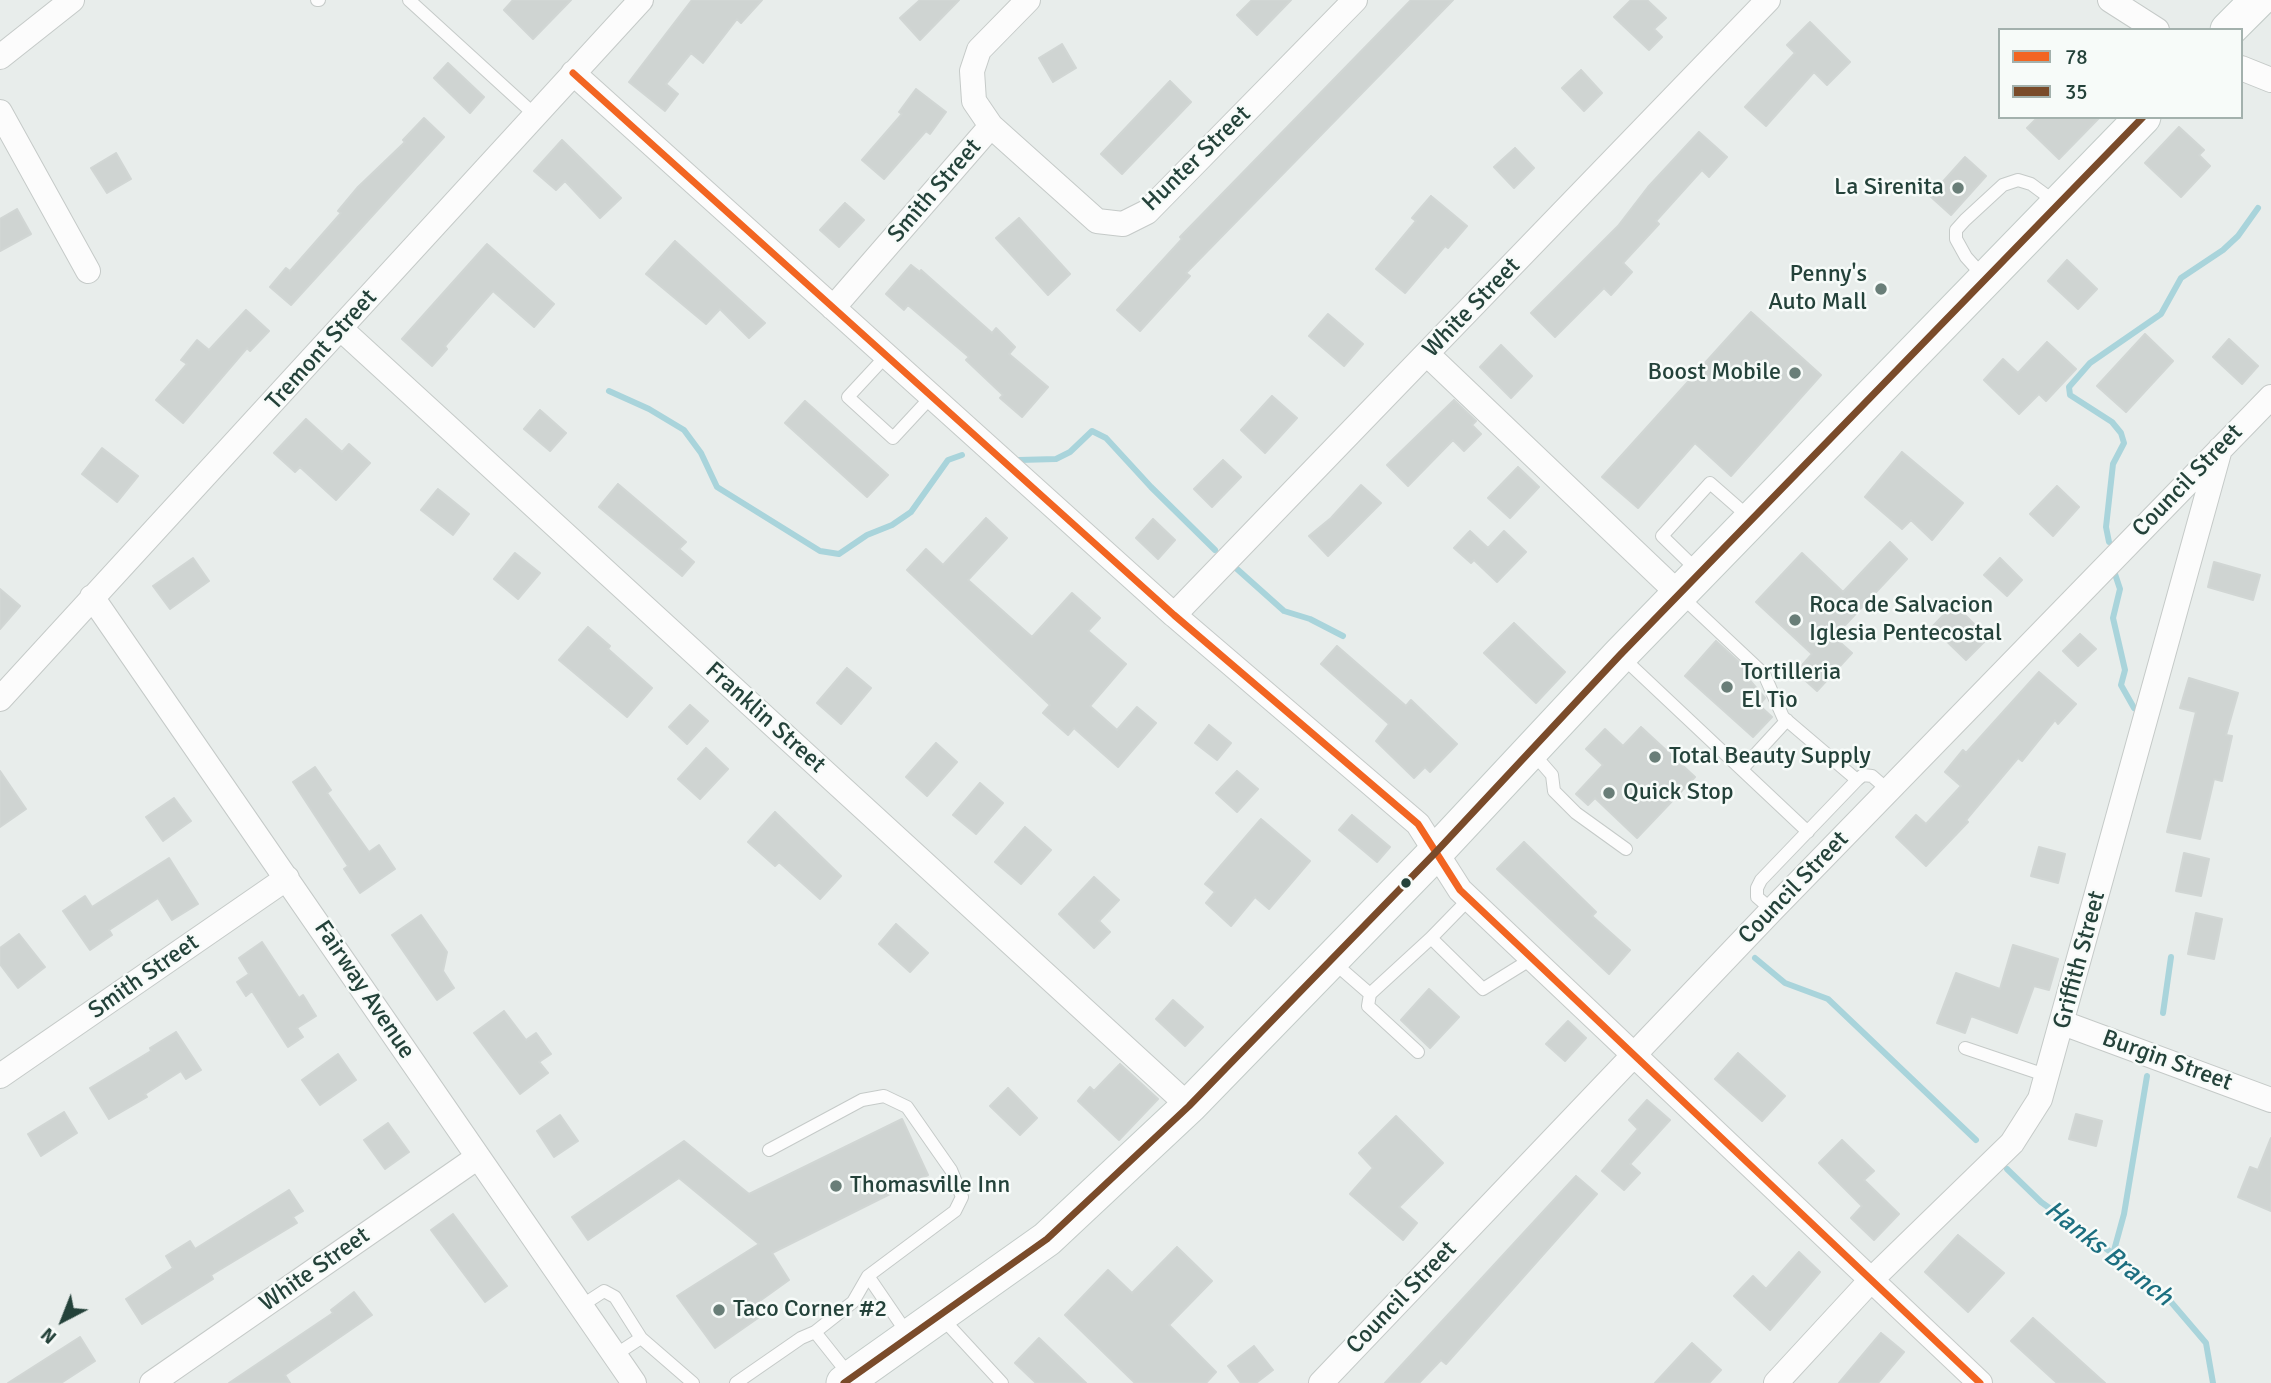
<!DOCTYPE html>
<html>
<head>
<meta charset="utf-8">
<style>
  body { margin:0 }
  #map { position:relative; width:2271px; height:1383px; overflow:hidden; background:#e8edeb; font-family:Signika,sans-serif }
  canvas { display:block }
  .legend { position:absolute; left:1998px; top:28px; width:245px; height:91px; box-sizing:border-box; background:#f7fbf9; border:2px solid #a3b1ad; margin:0; padding:9px 12px; list-style:none; font-size:21px; color:#24423a }
  .legend li { display:flex; align-items:center; gap:14px; height:35px }
  .legend b { width:35px; border:2px solid #a3b1ad }
  .north { position:absolute; left:28px; top:1285px; width:70px; height:70px; -webkit-text-stroke:5px #f7fbf9; paint-order:stroke; rotate:222deg; font-size:19px; font-weight:700; line-height:28px; text-align:center; color:#24423a }
  .north::after { content:''; display:block; margin:auto; width:24px; height:32px; background:#24423a; clip-path:polygon(50% 0,100% 100%,50% 72%,0 100%) }
</style>
</head>
<body>
<div id="map">
<canvas width="2271" height="1383"></canvas>
<ul class="legend">
<li><b style="height:9px;background:#f26522"></b>78</li>
<li><b style="height:9px;background:#7a4b2a"></b>35</li>
</ul>
<div class="north">N</div>
</div>
<script>
const context = document.querySelector('canvas').getContext('2d');
context.lineJoin = 'round';
const shape = rows => new Path2D(rows.map(r => 'M' + r).join(''));
function stroke(path, color, width, dash) { context.strokeStyle = color; context.lineWidth = width; context.lineCap = dash ? 'butt' : 'round'; context.setLineDash(dash || []); context.stroke(path); }
function fillPath(path, color) { context.fillStyle = color; context.fill(path, 'evenodd'); }
function write(font, color, halo, rows, align = 'center') {
  context.font = font + ' Signika,sans-serif'; context.lineWidth = 5; context.setLineDash([]); context.textBaseline = 'middle'; context.strokeStyle = halo; context.fillStyle = color; for (const [text, x, y, turn = 0] of rows) {
    context.save(); context.translate(x, y); context.rotate((+turn || 0) * Math.PI / 180); context.textAlign = isNaN(turn) ? turn : align; if (halo) context.strokeText(text, 0, 0); context.fillText(text, 0, 0); context.restore();
  }
}
stroke(shape([
  [609,391,649,409,684,430,701,453,717,487,820,551,839,554,867,535,892,525,911,512,948,460,962,455],
  [1019,460,1056,459,1070,452,1092,431,1106,438,1151,487,1215,550],
  [2109,542,2106,527,2113,464,2124,443,2121,433,2112,422,2070,395,2069,387,2090,363,2161,314,2181,278,2223,250,2238,236,2258,208],
  [1237,569,1284,611,1310,619,1343,636],
  [2115,574,2120,589,2113,618,2125,670,2121,685,2134,708],
  [1755,958,1785,983,1828,999,1976,1140],
  [2163,1013,2171,957],
  [2007,1169,2041,1202,2140,1273,2171,1302,2206,1343,2213,1383],
  [2113,1254,2124,1214,2147,1076]
]), '#a9d4db', 6);
const building = shape([
  [513,0,571,0,533,39,504,10,513,0],
  [692,0,762,0,741,23,737,19,703,63,691,53,666,84,678,94,665,111,629,82,692,0],
  [920,0,959,0,920,40,900,18,920,0],
  [1252,0,1291,0,1257,35,1237,15,1252,0],
  [1411,0,1453,0,1186,273,1190,276,1140,331,1117,310,1182,239,1180,237,1411,0],
  [1631,0,1647,0,1666,18,1654,29,1662,37,1649,50,1614,17,1631,0],
  [1810,22,1850,62,1827,85,1814,72,1766,126,1745,107,1795,53,1787,45,1810,22],
  [1062,44,1076,68,1053,82,1039,58,1062,44],
  [448,63,484,97,470,113,434,78,448,63],
  [1581,70,1602,93,1584,111,1562,88,1581,70],
  [1170,81,1191,102,1122,174,1101,154,1170,81],
  [916,89,946,112,930,134,926,131,884,179,862,160,902,114,899,112,916,89],
  [2038,117,2100,117,2059,159,2027,128,2038,117],
  [424,118,444,137,291,305,270,287,286,268,290,271,341,213,338,211,358,187,405,142,403,140,424,118],
  [2179,127,2204,150,2199,155,2210,166,2181,197,2145,163,2179,127],
  [1699,132,1727,157,1709,177,1702,170,1656,221,1659,224,1623,263,1632,272,1611,295,1604,288,1555,337,1531,313,1618,226,1648,187,1699,132],
  [562,140,621,198,600,218,565,181,556,190,534,171,562,140],
  [1515,148,1534,168,1514,188,1494,167,1515,148],
  [116,153,131,179,107,193,91,168,116,153],
  [1965,157,1986,176,1951,215,1930,196,1965,157],
  [1431,196,1467,226,1448,248,1445,246,1405,293,1376,269,1416,221,1412,218,1431,196],
  [845,203,864,220,839,247,820,230,845,203],
  [17,209,31,234,0,251,0,219,17,209],
  [1019,218,1070,274,1048,295,996,238,1019,218],
  [675,241,765,323,749,338,720,309,706,324,646,274,675,241],
  [487,244,554,304,534,327,493,291,445,346,447,349,432,366,402,339,487,244],
  [2067,260,2097,289,2078,309,2048,281,2067,260],
  [911,265,920,272,921,270,992,333,996,328,1015,347,1009,354,1048,387,1022,417,1000,398,1003,395,966,360,969,357,908,305,904,310,886,294,911,265],
  [246,310,269,331,250,351,247,348,183,423,156,400,187,364,181,360,197,340,209,350,246,310],
  [1751,312,1821,375,1731,476,1695,443,1638,508,1602,477,1751,312],
  [1328,314,1363,344,1344,366,1309,336,1328,314],
  [2145,334,2173,361,2126,412,2097,386,2145,334],
  [2229,339,2258,366,2242,384,2213,357,2229,339],
  [2047,342,2076,369,2046,401,2039,394,2019,414,1984,380,2003,359,2018,373,2047,342],
  [1501,345,1532,376,1511,398,1480,367,1501,345],
  [1272,396,1297,418,1265,453,1241,430,1272,396],
  [1454,400,1476,421,1472,425,1481,434,1464,451,1453,440,1408,486,1387,465,1454,400],
  [805,401,888,475,867,497,785,423,805,401],
  [540,410,566,433,550,451,524,429,540,410],
  [306,419,342,452,349,444,370,463,336,500,300,467,295,472,274,453,306,419],
  [102,448,138,476,117,502,82,474,102,448],
  [1902,452,1963,503,1932,540,1911,520,1902,529,1865,497,1902,452],
  [1223,460,1241,477,1212,507,1194,489,1223,460],
  [1518,467,1539,487,1510,518,1488,498,1518,467],
  [618,484,686,542,679,549,694,562,682,576,599,507,618,484],
  [1361,485,1381,503,1328,556,1309,536,1331,518,1361,485],
  [2057,486,2079,507,2053,536,2030,514,2057,486],
  [438,489,469,514,453,535,421,510,438,489],
  [986,518,1007,538,968,580,1032,637,1072,593,1100,618,1088,631,1126,664,1090,706,1117,730,1137,707,1156,723,1118,767,1074,728,1068,735,1043,713,1050,705,907,570,926,549,943,565,986,518],
  [1153,519,1175,540,1158,559,1136,538,1153,519],
  [1470,531,1488,548,1504,531,1526,552,1497,582,1474,560,1471,563,1454,548,1470,531],
  [1890,542,1907,559,1834,637,1852,653,1817,691,1796,672,1812,654,1756,602,1802,553,1843,592,1890,542],
  [515,553,540,573,518,599,494,579,515,553],
  [193,558,209,581,170,609,153,586,193,558],
  [2000,558,2022,580,2007,596,1984,575,2000,558],
  [2214,562,2260,575,2253,600,2208,587,2214,562],
  [0,589,20,606,0,629,0,589],
  [1954,604,1988,638,1966,660,1932,627,1954,604],
  [1514,623,1565,672,1536,703,1484,653,1514,623],
  [588,627,610,646,608,649,652,688,627,717,559,660,588,627],
  [2080,634,2096,649,2078,666,2063,651,2080,634],
  [1716,641,1751,673,1747,677,1765,698,1759,705,1772,717,1753,737,1685,676,1716,641],
  [1337,646,1406,706,1411,700,1457,744,1430,772,1425,767,1414,778,1376,741,1389,724,1321,664,1337,646],
  [847,668,871,688,841,724,817,703,847,668],
  [2039,672,2076,704,2058,724,2055,720,2022,761,2018,758,1966,820,1968,822,1926,866,1896,837,1916,815,1926,824,1961,786,1945,772,1963,750,1966,753,2039,672],
  [2189,678,2238,693,2226,735,2232,736,2222,781,2214,779,2200,839,2167,832,2196,712,2180,708,2189,678],
  [690,705,708,721,687,744,669,727,690,705],
  [1209,725,1231,743,1217,760,1195,743,1209,725],
  [1641,727,1695,777,1637,838,1595,798,1588,805,1576,794,1603,765,1586,749,1605,729,1623,746,1641,727],
  [936,743,957,762,927,796,906,777,936,743],
  [706,748,728,769,700,799,678,779,706,748],
  [315,767,331,790,327,793,369,852,379,845,395,869,360,893,344,869,348,866,293,782,315,767],
  [0,771,26,809,0,827,0,771],
  [1237,771,1258,789,1237,812,1216,793,1237,771],
  [980,783,1003,803,976,834,953,815,980,783],
  [174,798,191,821,163,841,146,817,174,798],
  [775,812,841,876,820,899,779,862,775,866,748,842,775,812],
  [1352,815,1390,847,1377,862,1339,830,1352,815],
  [1261,819,1310,861,1269,909,1255,897,1231,926,1206,903,1215,892,1205,884,1261,819],
  [1025,827,1051,850,1021,884,995,862,1025,827],
  [1524,842,1596,912,1592,916,1630,950,1609,974,1497,869,1524,842],
  [2039,847,2065,854,2058,883,2031,876,2039,847],
  [2184,853,2209,859,2201,896,2176,891,2184,853],
  [169,858,198,904,172,920,158,898,109,930,112,935,90,950,63,911,85,896,92,907,169,858],
  [1094,877,1119,900,1099,921,1110,932,1094,948,1059,914,1094,877],
  [2196,913,2222,919,2214,959,2188,954,2196,913],
  [421,915,447,952,443,971,454,988,437,1000,392,935,421,915],
  [896,924,928,953,910,972,879,944,896,924],
  [19,934,45,967,18,988,0,964,0,948,19,934],
  [262,942,299,998,303,995,316,1016,297,1028,303,1037,288,1047,252,991,246,996,237,982,249,974,239,958,262,942],
  [2013,945,2058,959,2049,990,2034,986,2017,1033,1971,1016,1965,1033,1937,1023,1956,973,2000,989,2013,945],
  [1429,989,1459,1017,1430,1048,1401,1020,1429,989],
  [1173,1000,1203,1027,1185,1046,1156,1019,1173,1000],
  [504,1011,526,1040,536,1033,551,1054,539,1062,548,1073,520,1094,474,1033,504,1011],
  [1568,1021,1586,1038,1565,1061,1546,1044,1568,1021],
  [176,1032,201,1070,186,1079,181,1071,145,1094,147,1097,109,1119,90,1088,151,1051,150,1048,176,1032],
  [1738,1053,1785,1096,1762,1121,1715,1079,1738,1053],
  [338,1054,356,1080,320,1105,302,1080,338,1054],
  [1120,1064,1158,1099,1119,1140,1078,1101,1090,1087,1094,1091,1120,1064],
  [1008,1088,1037,1118,1020,1135,990,1106,1008,1088],
  [1647,1100,1670,1120,1630,1164,1640,1173,1624,1190,1602,1171,1638,1129,1629,1120,1647,1100],
  [64,1112,77,1133,41,1156,28,1134,64,1112],
  [2076,1114,2102,1121,2096,1146,2069,1139,2076,1114],
  [560,1115,578,1141,554,1157,537,1131,560,1115],
  [1396,1116,1443,1163,1399,1207,1417,1223,1403,1240,1350,1194,1373,1168,1359,1153,1396,1116],
  [902,1119,928,1175,772,1253,789,1280,750,1308,758,1318,715,1348,677,1296,759,1244,679,1178,588,1240,572,1217,684,1141,749,1194,902,1119],
  [388,1123,409,1152,385,1169,364,1140,388,1123],
  [2271,1138,2271,1211,2238,1197,2250,1167,2258,1170,2271,1138],
  [1842,1140,1874,1171,1864,1180,1899,1214,1874,1240,1851,1218,1862,1206,1819,1163,1842,1140],
  [1576,1176,1597,1194,1446,1364,1441,1360,1419,1383,1385,1383,1576,1176],
  [289,1190,303,1211,293,1217,297,1223,211,1275,213,1279,142,1324,126,1299,173,1268,166,1256,190,1241,195,1249,289,1190],
  [453,1214,507,1286,485,1302,431,1230,453,1214],
  [1958,1235,2004,1273,1968,1312,1925,1272,1958,1235],
  [1177,1247,1212,1281,1169,1325,1216,1372,1206,1383,1135,1383,1065,1315,1108,1270,1132,1293,1177,1247],
  [1799,1252,1820,1272,1770,1330,1734,1296,1753,1276,1766,1289,1799,1252],
  [354,1292,372,1315,285,1375,290,1383,229,1383,333,1313,331,1310,354,1292],
  [2033,1318,2105,1383,2057,1383,2011,1341,2033,1318],
  [1881,1333,1904,1352,1878,1383,1839,1383,1881,1333],
  [80,1337,95,1361,61,1383,8,1383,80,1337],
  [1039,1338,1086,1383,1036,1383,1015,1363,1039,1338],
  [1692,1343,1721,1370,1709,1383,1655,1383,1692,1343],
  [1254,1346,1273,1370,1256,1383,1241,1383,1228,1366,1254,1346]
]);
fillPath(building, '#cfd4d2');
stroke(building, '#d1d6d4', 2);
const lane = shape([
  [317,0,319,0],
  [409,0,535,115],
  [1984,277,1966,257,1956,239,1956,230,1965,220,2003,185,2018,180,2031,184,2058,204],
  [886,356,848,397,893,438,931,397],
  [1697,570,1662,536,1710,483,1750,518],
  [1681,596,1764,674,1783,717,1857,780],
  [1620,655,1808,832],
  [1532,752,1552,775,1554,791,1576,813,1626,849],
  [1742,769,1787,720],
  [1772,910,1757,897,1757,888,1761,880,1857,780,1863,775,1872,776,1888,790],
  [1431,938,1470,898],
  [1332,961,1370,994,1368,1006,1418,1052],
  [1370,994,1431,938,1483,989,1533,958],
  [1965,1048,2048,1076],
  [769,1150,862,1100,884,1096,907,1107,951,1170,962,1197,955,1211,868,1276,853,1302,815,1332],
  [868,1276,909,1336],
  [581,1306,604,1291,615,1297,641,1338,615,1355],
  [942,1318,1002,1383],
  [641,1338,693,1383],
  [736,1383,801,1338,815,1332,850,1376]
]);
const street = shape([
  [1028,0,979,50,972,71,974,101,991,126,1097,221,1123,224,1147,212,1355,0],
  [2110,0,2157,30],
  [0,57,72,0],
  [2241,68,2271,80],
  [573,73,1174,615,1418,824,1460,890,1980,1383],
  [0,112,88,271],
  [833,308,991,126],
  [341,329,1189,1106],
  [1427,354,1679,594],
  [92,597,634,1383],
  [1174,615,1768,0],
  [0,699,641,0],
  [2063,1023,2271,1100],
  [0,1076,287,878],
  [152,1383,478,1157],
  [1321,1383,1772,910,2271,397],
  [1776,1383,1872,1279,2012,1143,2040,1099,2220,449]
]);
const secondary = shape([
  [2228,30,2258,0],
  [844,1383,1047,1239,1189,1106,1436,852,1620,655,2143,117]
]);
stroke(lane, '#c5cac8', 14);
stroke(street, '#c5cac8', 26);
stroke(secondary, '#c3cbc8', 37);
stroke(lane, '#fcfcfc', 12);
stroke(street, '#fcfcfc', 24);
stroke(secondary, '#fcfcfc', 35);
stroke(shape([
  [573,73,1174,615,1418,824,1460,890,1980,1383]
]), '#f26522', 7);
stroke(shape([
  [844,1383,1047,1239,1189,1106,1436,852,1620,655,2143,117]
]), '#7a4b2a', 7);
for (const [x, y, r, color] of [
  [1958,188,7,"#697e78"],
  [1881,289,7,"#697e78"],
  [1795,373,7,"#697e78"],
  [1795,620,7,"#697e78"],
  [1727,687,7,"#697e78"],
  [1655,757,7,"#697e78"],
  [1609,793,7,"#697e78"],
  [1406,883,6,"#24423a"],
  [836,1186,7,"#697e78"],
  [719,1310,7,"#697e78"]
]) { const dot = new Path2D(); dot.arc(x, y, r, 0, 2 * Math.PI); context.fillStyle = color; context.fill(dot); stroke(dot, '#f7fbf9', 2.5); }
write('24px', '#24423a', '#f7fbf9', [
  ["Hunter Street",1197,159,-44],
  ["Smith Street",935,191,-49],
  ["White Street",1472,308,-46],
  ["Tremont Street",322,350,-48],
  ["Council Street",2188,481,-46],
  ["Franklin Street",765,718,42],
  ["Council Street",1794,888,-46],
  ["Griffith Street",2080,960,-75],
  ["Smith Street",144,977,-35],
  ["Fairway Avenue",364,990,56],
  ["Burgin Street",2167,1061,20],
  ["White Street",315,1270,-35],
  ["Council Street",1402,1298,-46]
]);
write('24px', '#24423a', '#f7fbf9', [
  ["La Sirenita",1944,188,"right"],
  ["Penny's",1867,275,"right"],
  ["Auto Mall",1867,303,"right"],
  ["Boost Mobile",1781,373,"right"],
  ["Roca de Salvacion",1809,606],
  ["Iglesia Pentecostal",1809,634],
  ["Tortilleria",1741,673],
  ["El Tio",1741,701],
  ["Total Beauty Supply",1669,757],
  ["Quick Stop",1623,793],
  ["Thomasville Inn",850,1186],
  ["Taco Corner #2",733,1310]
], 'left');
write('italic 26px', '#1c6f80', '#f7fbf9', [
  ["Hanks Branch",2108,1254,38]
]);
</script>
</body>
</html>
